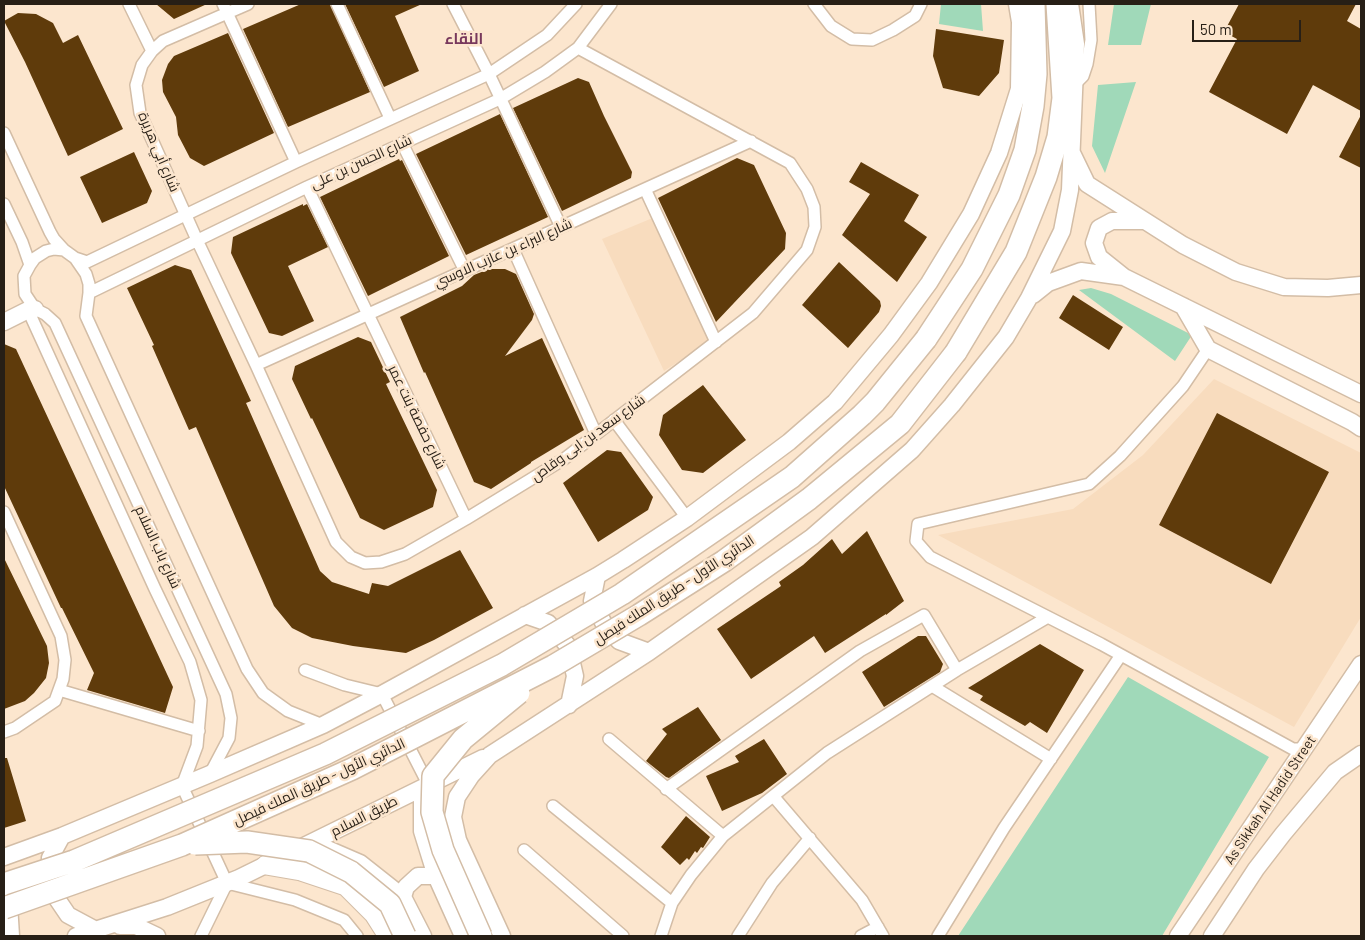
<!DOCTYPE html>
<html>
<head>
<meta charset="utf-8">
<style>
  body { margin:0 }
  #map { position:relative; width:1365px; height:940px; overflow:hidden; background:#fce6ce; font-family:Barlow,sans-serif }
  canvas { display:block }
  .frame { position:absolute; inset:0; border:5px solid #271f16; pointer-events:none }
  .scale { position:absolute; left:1192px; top:20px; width:109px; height:22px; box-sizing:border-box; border:2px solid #271f16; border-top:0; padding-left:6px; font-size:15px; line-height:18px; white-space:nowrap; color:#271f16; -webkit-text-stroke:4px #fce6ce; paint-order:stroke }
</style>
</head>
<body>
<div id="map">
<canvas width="1365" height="940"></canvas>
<div class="frame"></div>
<div class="scale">50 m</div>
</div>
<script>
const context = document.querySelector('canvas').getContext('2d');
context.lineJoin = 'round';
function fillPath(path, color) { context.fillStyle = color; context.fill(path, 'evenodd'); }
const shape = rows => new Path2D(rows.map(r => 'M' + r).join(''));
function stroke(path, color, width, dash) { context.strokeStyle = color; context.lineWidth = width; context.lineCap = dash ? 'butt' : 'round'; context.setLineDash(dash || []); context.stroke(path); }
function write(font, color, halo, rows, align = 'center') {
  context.font = font + ' Barlow,Cairo,sans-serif'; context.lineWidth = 5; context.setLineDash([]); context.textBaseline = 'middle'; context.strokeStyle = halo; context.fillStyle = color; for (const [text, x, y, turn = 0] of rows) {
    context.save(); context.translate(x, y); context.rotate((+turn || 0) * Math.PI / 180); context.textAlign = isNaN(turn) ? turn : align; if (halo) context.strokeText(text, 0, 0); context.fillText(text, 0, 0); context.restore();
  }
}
fillPath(shape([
  [655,217,712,340,664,371,602,239],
  [1214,379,1361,453,1361,617,1294,727,938,535,1073,509,1143,455]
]), '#f8dcbe');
fillPath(shape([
  [941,4,981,4,983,31,939,24],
  [1114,4,1151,4,1141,45,1108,45],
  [1136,82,1105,173,1092,146,1098,85],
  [1091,288,1111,294,1192,335,1175,361,1079,290],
  [1128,677,1269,757,1162,936,958,936]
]), '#a0d9b9');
fillPath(shape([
  [156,4,207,4,174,19],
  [301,4,330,4,370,92,288,127,243,29],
  [345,4,422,4,395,16,419,71,384,87],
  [1239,4,1356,4,1347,21,1361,29,1361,111,1313,85,1287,134,1209,92,1237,39,1224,32],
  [18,13,36,14,53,23,63,43,78,35,123,129,68,156,25,62,4,21],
  [936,29,1004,40,999,73,979,96,943,88,933,56],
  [228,33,274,133,204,166,190,158,178,135,176,117,163,92,162,80,168,64,174,56],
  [578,78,589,82,604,116,632,172,631,178,562,211,513,108],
  [500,114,548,217,466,255,416,154],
  [1361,115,1361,168,1339,157],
  [134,152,152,191,147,203,102,223,80,177],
  [737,158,754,165,786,233,785,249,716,322,658,198],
  [399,159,400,161,402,160,449,256,368,296,320,197],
  [861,162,919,195,904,221,927,237,897,282,842,235,870,194,849,182],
  [303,204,303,206,307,204,328,247,288,266,314,321,282,336,269,333,231,253,233,237],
  [839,262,876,297,880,301,881,306,879,312,848,348,802,305],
  [175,265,191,270,251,401,246,403,320,571,332,582,369,594,372,583,388,586,460,550,493,608,434,640,406,653,353,646,312,638,292,628,274,606,196,427,189,430,152,346,154,345,127,288],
  [489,269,505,269,516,274,534,314,532,320,505,356,542,338,584,430,531,462,531,463,491,489,474,482,425,372,424,373,400,317,462,286,474,275],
  [1073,295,1123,327,1109,350,1059,318],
  [358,337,371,342,390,382,386,384,437,490,433,507,384,530,360,518,312,418,311,419,292,379,295,366],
  [4,344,16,349,173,687,165,713,87,690,94,673,62,608,61,608,4,486],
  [703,385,746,440,703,473,682,470,659,435,663,415],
  [1217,413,1329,472,1271,584,1159,525],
  [607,450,621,452,653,497,648,510,598,542,563,483],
  [867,531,904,601,886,615,886,614,825,653,814,636,751,679,717,629,781,586,779,582,803,565,832,539,842,554],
  [4,558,47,646,49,663,46,678,34,693,25,701,4,709],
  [918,636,926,636,943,664,940,672,884,707,862,672],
  [1040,644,1084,670,1047,733,1030,722,1025,726,980,700,983,696,968,688],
  [698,707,721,740,669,778,666,777,646,761,667,734,662,729],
  [764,739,787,774,762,793,722,811,706,776,739,762,735,756],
  [4,758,7,758,26,821,4,828],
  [686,816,710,837,703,848,701,847,697,853,695,851,689,860,687,858,680,865,661,847]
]), '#5f3b0b');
const street = shape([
  [129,4,152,51],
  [223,4,296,162],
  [248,4,163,41,152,51,142,65,136,85,140,113,197,240,256,365,336,542,351,557,365,563,381,562,405,554,466,519,564,459,753,313,807,250,815,227,814,207,807,189,790,163,578,48],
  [337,4,390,118],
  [453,4,489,74,561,227],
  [814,4,831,26,852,39,872,40,893,30,915,16,921,4],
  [1074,85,1083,76,1087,64,1091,40,1089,4],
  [4,133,50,232,54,239,64,250],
  [402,143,465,271],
  [307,187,466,519],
  [645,189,716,342],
  [4,204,22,242,30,265],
  [513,249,596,434],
  [75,258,87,262,296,162,489,74,547,35,576,4],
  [89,293,307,187,500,99,545,72,578,48,611,4],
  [28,310,155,589,190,662,201,700,197,746,182,786,227,883],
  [1208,349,1183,386,1120,456,1089,484,918,524,916,541,930,557,1101,644,1293,749,1304,749],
  [256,365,751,141],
  [614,420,687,518],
  [4,512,61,636,65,660,63,679,55,701,15,728,4,732],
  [305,670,345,685,382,694,428,784],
  [932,686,1051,759],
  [59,690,199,731],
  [609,739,723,836],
  [210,774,229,738,231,718,226,694,55,323,45,314,35,309,25,294,24,276,30,265,35,258,46,251,54,249,64,250,75,258,86,274,89,284,89,293,86,316,247,669,263,693,288,711,323,725],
  [666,789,860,651,924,615,957,670],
  [774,797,862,900,883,936],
  [553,806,672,903],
  [524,850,623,936],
  [227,883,295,900,344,920,357,936],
  [201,936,227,883],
  [661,936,672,903,691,875,723,836,827,753,957,670,1048,617],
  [738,936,772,883,810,838],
  [861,936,878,927],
  [938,936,1004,828,1121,655]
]);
const secondary = shape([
  [1017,4,1020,22,1019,89],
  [1072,153,1087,184,1183,245,1236,272,1284,287,1328,288,1361,285],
  [1145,221,1112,221,1099,228,1094,243,1099,257,1124,277,1361,394],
  [1033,295,1048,283,1081,271,1124,277],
  [1183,306,1208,349,1352,422,1361,428],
  [4,322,28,310,35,309],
  [597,576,592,601,604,624,619,641,649,652],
  [525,615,548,623,568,646,575,676,569,705],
  [422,795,422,831,436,876],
  [62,836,50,858,49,887,68,915,96,930],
  [323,847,360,863,403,897],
  [4,857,62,836,210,774,323,725,382,694,597,576,623,560,687,518,789,442,835,402,891,335,929,283,971,214,999,153,1019,89,1036,74],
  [4,896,9,904,11,936],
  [120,926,136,926,157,936],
  [76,936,167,907,239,878,483,758],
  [423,936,403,897,406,887,418,876,436,876,463,936],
  [502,936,458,840,453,817,457,797,471,776,490,755,649,652,812,537,912,450,952,405,1006,337,1029,298,1062,231,1070,190,1076,44,1070,4],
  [1178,936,1361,664],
  [1212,936,1256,869,1283,834,1335,772,1361,754]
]);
const primary = shape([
  [266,865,301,871,346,886,374,914,388,936]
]);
const highway = shape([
  [926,339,972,269,1009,195,1025,150,1033,106,1036,74,1034,4],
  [956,352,1016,252,1046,177,1058,137,1063,98,1057,4]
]);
stroke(street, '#d3bda6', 14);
stroke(secondary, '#d3bda6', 19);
stroke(primary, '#d3bda6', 21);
stroke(highway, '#d3bda6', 24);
stroke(street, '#fff', 11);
stroke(secondary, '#fff', 16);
stroke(primary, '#fff', 19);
stroke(highway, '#fff', 21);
const highwayBridge = shape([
  [195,844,247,842,309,851,351,872,390,904,405,936],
  [4,884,74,861,325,754,502,665,622,594,792,477,862,415,875,402,926,339],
  [4,908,182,845,352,769,553,666,639,615,724,561,809,499,900,424,956,352],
  [481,936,443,850,432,812,433,776,463,739,519,693]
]);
stroke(highwayBridge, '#d3bda6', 24, []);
stroke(highwayBridge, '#fff', 21);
write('14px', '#271f16', '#fce6ce', [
  ["شارع أبي هريرة",159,152,67],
  ["شارع الحسن بن على",361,162,-25],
  ["شارع البراء بن عازب الاوسي",503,253,-24],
  ["شارع حفصة بنت عمر",417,417,64],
  ["شارع سعد بن ابى وقاص",588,438,-36],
  ["شارع باب السلام",158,547,65],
  ["الدائري الأول - طريق الملك فيصل",674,590,-33],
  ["الدائري الأول - طريق الملك فيصل",319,782,-25],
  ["As Sikkah Al Hadid Street",1270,800,-56],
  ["طريق السلام",364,816,-27]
]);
write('bold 15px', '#77385c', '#fce6ce', [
  ["النقاء",464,39]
]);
</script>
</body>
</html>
